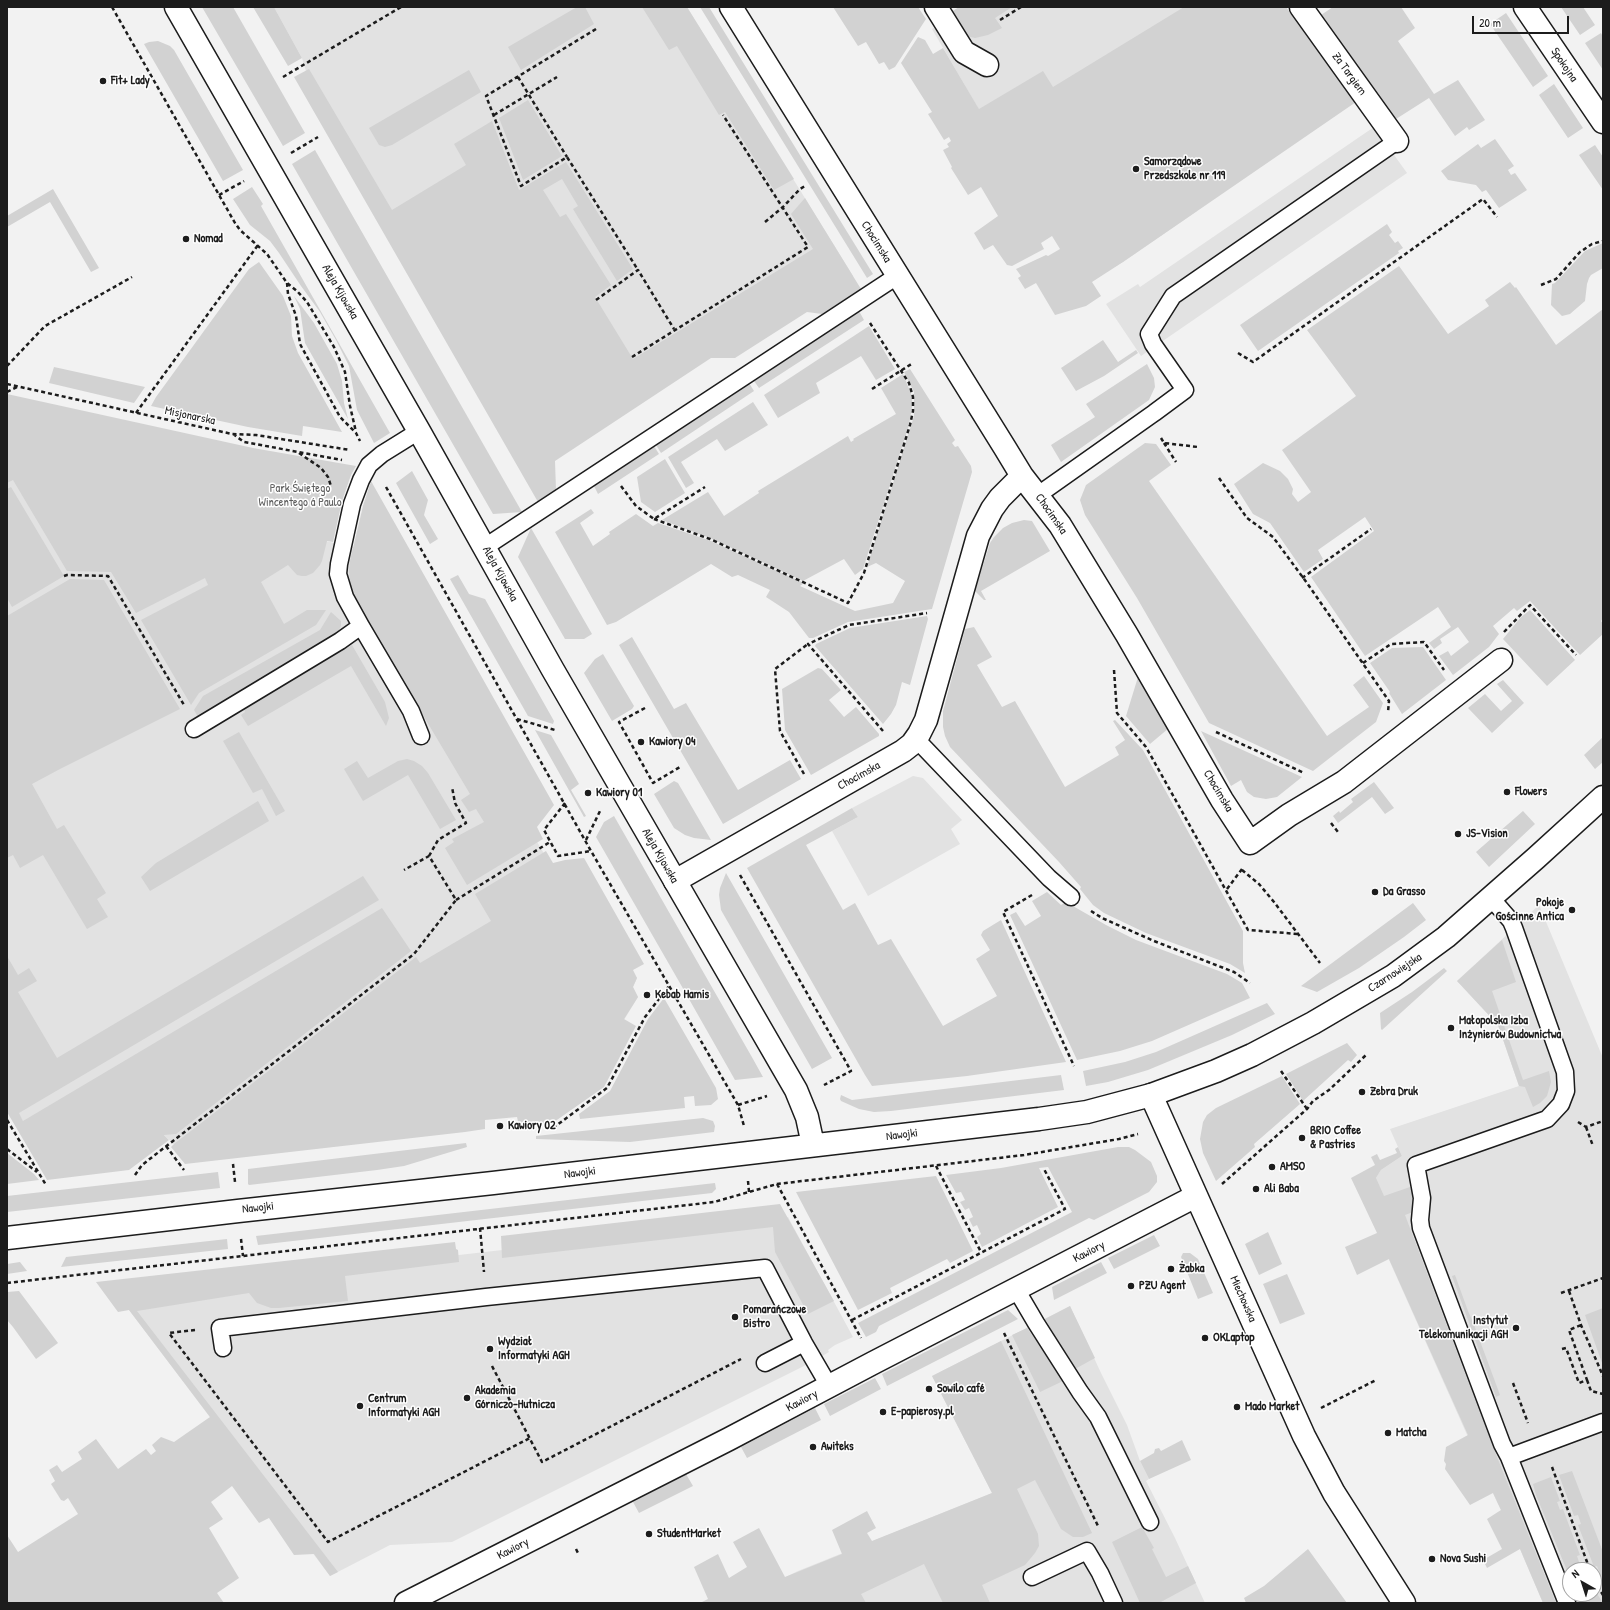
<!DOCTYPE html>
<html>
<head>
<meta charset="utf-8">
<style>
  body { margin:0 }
  #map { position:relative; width:1610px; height:1610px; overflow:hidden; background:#f2f2f2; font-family:"Patrick Hand",sans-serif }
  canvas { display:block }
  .frame { position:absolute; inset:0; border:8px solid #1c1c1c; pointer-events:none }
  .north { position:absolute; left:1562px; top:1562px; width:40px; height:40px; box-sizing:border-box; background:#fff; border:1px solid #a4a4a4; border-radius:50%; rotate:321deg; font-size:11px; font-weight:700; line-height:16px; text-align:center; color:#1c1c1c }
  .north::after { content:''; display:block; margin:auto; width:14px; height:18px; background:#1c1c1c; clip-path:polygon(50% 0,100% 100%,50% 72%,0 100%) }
  .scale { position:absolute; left:1472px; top:16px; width:97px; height:18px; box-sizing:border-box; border:2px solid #1c1c1c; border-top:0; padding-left:5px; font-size:12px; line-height:14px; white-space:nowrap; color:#1c1c1c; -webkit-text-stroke:3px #fff; paint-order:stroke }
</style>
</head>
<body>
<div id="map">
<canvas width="1610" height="1610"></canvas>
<div class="frame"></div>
<div class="north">N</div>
<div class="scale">20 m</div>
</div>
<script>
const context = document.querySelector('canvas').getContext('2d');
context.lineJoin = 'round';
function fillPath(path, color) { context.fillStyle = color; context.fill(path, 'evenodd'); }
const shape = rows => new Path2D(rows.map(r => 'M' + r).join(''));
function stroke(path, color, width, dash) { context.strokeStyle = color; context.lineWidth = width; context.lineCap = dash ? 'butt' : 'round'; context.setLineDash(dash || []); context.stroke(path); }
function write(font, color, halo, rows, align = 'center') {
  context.font = font + ' "Patrick Hand",sans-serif'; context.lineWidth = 3; context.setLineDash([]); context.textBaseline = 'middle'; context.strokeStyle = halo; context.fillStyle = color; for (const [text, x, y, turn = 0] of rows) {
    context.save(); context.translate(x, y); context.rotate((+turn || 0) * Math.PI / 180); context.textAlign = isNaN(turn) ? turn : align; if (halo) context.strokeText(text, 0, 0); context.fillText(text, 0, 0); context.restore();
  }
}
fillPath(shape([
  [274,7,687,7,853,276,710,355,543,462,306,71,302,58],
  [968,7,1286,7,1197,211,1123,262,1082,286,932,29],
  [1374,127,1407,173,1141,356,1106,304,1138,284,1140,287],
  [7,458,123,496,366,550,543,852,637,978,633,987,638,997,624,1020,176,1146,164,1135,34,1140,7,1094],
  [913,776,923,778,962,820,951,829,960,844,868,896,832,831,858,817,852,808],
  [1539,905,1603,1058,1603,1603,1543,1603,1520,1549,1497,1502,1377,1233,1376,1178,1381,1170,1402,1156,1390,1129,1519,1086,1498,1025,1457,981],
  [1570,1570,1594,1570,1594,1594,1570,1594],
  [788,1217,853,1337,835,1345,828,1350,829,1352,814,1361,452,1542,390,1545,330,1576,129,1310,433,1258],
  [1070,1306,1101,1373,1127,1425,1140,1461,1149,1479,1146,1481,1175,1538,1205,1603,732,1603,798,1571,992,1493,932,1376]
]), '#e2e2e2');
fillPath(shape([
  [202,7,233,7,305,133,283,146],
  [253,7,274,7,302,58,288,66],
  [577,7,585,7,594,24,521,70,508,47],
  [642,7,687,7,794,179,774,190,725,112,719,115,677,46,669,50],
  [700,7,709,7,873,274,867,278],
  [833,7,918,7,926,19,895,67,889,70,884,62,879,64,866,42,858,46],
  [959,7,1012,7,995,18,1002,28,988,35,975,38,966,36,948,14],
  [1184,7,1286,7,1356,102,1123,262,1092,282,1101,296,1086,306,1055,315,1036,283,1025,289,1018,278,1021,276,1016,269,1046,255,1048,256,1060,249,1052,236,1041,243,1044,249,1012,266,1007,265,993,245,984,250,974,233,998,216,981,187,968,195,951,168,952,167,943,150,949,147,947,144,951,141,949,137,944,140,928,114,932,112,901,63,918,37,925,40,933,54,943,48,979,109,1043,71,1053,87],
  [1333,7,1401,7,1415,28,1398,41,1434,94,1458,80,1485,120,1469,130,1467,127,1455,136,1429,98,1396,119,1321,15],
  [1561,7,1583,7,1595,25,1580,35],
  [1506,13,1548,76,1533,87,1490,24],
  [1601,33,1603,37,1603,70,1585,43],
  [158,41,170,46,174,50,243,170,223,181,144,44,149,42],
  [309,69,392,210,466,165,454,144,492,121,519,190,566,162,633,269,617,281,573,209,578,206,562,179,543,190,560,217,566,214,611,285,595,297,633,359,813,249,791,214,805,198,861,289,822,314,807,312,735,358,711,358,555,461,556,490,538,502,294,77],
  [469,70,481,92,392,145,385,147,379,145,369,128],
  [1554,84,1583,128,1568,138,1539,95],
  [528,100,562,156,523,180,499,118],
  [1495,139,1514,166,1508,170,1511,175,1515,173,1527,190,1499,208,1486,190,1482,192,1476,185,1448,180,1441,171,1478,144,1481,148],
  [1595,145,1603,157,1603,190,1579,155],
  [315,150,466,414,522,512,493,514,292,164],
  [252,187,263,204,261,206,390,433,374,443,357,410,349,366,336,340,320,312,301,286,279,253,270,241,250,225,233,199],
  [53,189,99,268,91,272,50,202,7,227,7,216],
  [1387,224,1392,232,1389,235,1395,243,1398,241,1403,248,1398,251,1399,253,1258,351,1240,325],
  [1603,243,1603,268,1591,275,1589,278,1587,284,1585,301,1570,314,1562,316,1551,305,1552,284,1555,283,1585,251],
  [259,262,283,296,291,316,292,336,298,353,342,432,303,426,302,436,248,427,151,406,156,397,249,269],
  [1399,266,1448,334,1489,306,1485,300,1510,282,1515,288,1516,287,1556,345,1603,309,1603,618,1601,621,1603,624,1603,634,1580,655,1530,601,1517,611,1514,608,1493,626,1499,634,1489,647,1453,675,1439,656,1448,651,1451,656,1469,642,1458,627,1440,639,1442,643,1434,649,1429,643,1451,627,1438,607,1365,656,1311,577,1374,531,1365,517,1318,550,1323,559,1304,572,1270,523,1253,514,1234,484,1263,463,1280,471,1288,479,1293,489,1292,494,1298,502,1311,492,1282,450,1356,396,1307,330],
  [294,296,314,323,337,364,342,381,344,403,348,419,305,343,300,309],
  [859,311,864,320,759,388,754,381],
  [869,326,895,369,876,380,861,356,816,383,820,393,778,418,764,395],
  [1103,340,1118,362,1136,350,1138,353,1104,376,1076,391,1061,368],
  [1147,364,1154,378,1155,387,1149,400,1061,462,1051,445,1095,417,1086,404],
  [54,367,145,387,134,403,49,383],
  [910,369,955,440,952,443,955,447,958,446,971,466,972,472,932,609,848,622,813,638,809,638,789,612,766,597,770,590,738,575,732,577,711,564,616,622,607,625,555,532,591,509,594,513,580,523,593,546,610,534,609,532,636,514,653,526,658,523,711,541,804,583,800,586,855,611,893,603,905,581,876,563,867,567,914,416,914,392,904,372],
  [903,374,912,396,912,407,909,425,863,569,855,575,844,559,803,581,710,538,662,520,708,492,724,516,759,493,758,491,848,436,851,442,854,440,853,439,896,414,881,388],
  [749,383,754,391,661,453,656,445],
  [7,394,253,448,356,466,351,475,342,501,333,542,327,541,322,561,320,565,313,573,306,576,302,576,297,575,288,565,261,582,284,624,307,610,326,610,316,625,199,693,191,705,141,620,208,585,205,578,136,613,111,572,67,571,13,480,7,483],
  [753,402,768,425,725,451,717,439,681,462,694,483,686,488,668,457],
  [1145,443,1156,444,1171,465,1149,481,1327,736,1369,707,1353,685,1364,676,1383,703,1376,722,1313,771,1209,723,1137,598,1085,515,1080,500,1086,485],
  [654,446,659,454,598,494,594,486],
  [665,459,685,493,655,512,641,502,637,477],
  [412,471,428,500,424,515,438,539,430,544,396,483],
  [371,481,554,805,537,827,543,839,467,885,445,848,454,842,452,839,484,822,476,809,469,812,461,800,470,794,358,606,351,589,349,571,350,561,363,506],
  [11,487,64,576,12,607,7,598,7,489],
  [1024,520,1032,521,1050,551,981,591,986,600,984,600,975,591,990,543,994,537,1003,528,1012,523],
  [531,528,592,634,584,639,565,639,518,557],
  [458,575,469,594,485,599,554,721,553,724,528,716,450,579],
  [70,579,104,580,180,709,60,769,32,784,57,829,64,825,106,893,97,899,108,917,87,929,43,855,20,868,13,855,7,858,7,616],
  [1530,610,1575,660,1547,686,1503,639,1521,617],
  [331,612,341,621,341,626,337,633,331,639,198,717,194,710,203,696,320,630],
  [927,616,928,619,910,685,902,682,896,705,891,714,883,724,815,646,816,644,850,628],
  [974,627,992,657,977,665,1002,707,1015,701,1065,787,1119,755,1115,747,1125,740,1113,721,1115,720,1143,750,1243,931,1243,963,1245,973,1230,964,1146,933,1104,913,1093,905,1080,889,1081,887,1059,862,950,747,945,736,943,727,943,711,965,629],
  [632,637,674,709,686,703,738,790,790,760,801,779,723,824,619,645],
  [352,645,385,702,389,718,386,726,351,666,248,726,241,715,245,712,243,707,344,648,345,649],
  [1423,647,1446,680,1402,714,1389,693,1390,692,1370,663,1392,648],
  [603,654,634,706,632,709,612,721,584,673,595,659],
  [818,668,822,669,841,690,829,700,844,717,856,707,879,734,879,736,811,775,785,730,782,689],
  [1138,677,1169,728,1150,744,1126,716],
  [1503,680,1524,703,1492,733,1468,708,1485,694,1501,711,1512,701,1497,684],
  [535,730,551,735,579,784,571,790,586,816,584,817],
  [1201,731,1302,777,1277,797,1266,799,1254,797,1247,792,1241,780,1231,786],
  [239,732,285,811,276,816,262,789,253,793,223,741],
  [1603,737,1603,762,1595,769,1584,755],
  [407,759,414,761,422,766,428,773,456,820,440,829,408,775,363,801,344,769,357,761,368,778,398,761],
  [674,781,678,783,711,840,694,838,685,835,674,828,654,794],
  [1374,782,1394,808,1385,814,1372,797,1338,823,1333,816,1339,811,1340,813,1353,802,1351,799],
  [258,801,269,821,150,891,141,877,156,863],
  [852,808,858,817,806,845,843,910,855,903,878,945,891,939,943,1026,997,996,976,959,990,950,981,935,983,931,1001,920,1066,1062,967,1076,872,1086,865,1075,747,868],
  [1523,811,1535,824,1489,867,1476,852],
  [614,816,753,1059,763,1077,735,1080,677,978,596,837,604,822],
  [546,851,553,863,565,860,584,858,644,964,633,970,637,978,633,987,638,997,624,1019,636,1026,604,1087,554,1122,519,1126,517,1117,485,1120,485,1129,465,1132,185,1164,171,1147,174,1144,416,957,420,963,491,921,475,894],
  [726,873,832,1058,812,1069,721,910,719,895,720,888],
  [363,876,379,900,19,1113,23,1121,382,908,411,951,176,1134,164,1135,169,1140,129,1170,47,1180,7,1112,7,956,18,975,29,968,37,981,18,992,57,1058],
  [1047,892,1061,905,1066,902,1106,925,1136,940,1227,974,1242,983,1250,998,1152,1041,1120,1051,1077,1060,1010,915,1016,912,1025,926,1041,916,1032,901],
  [1413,903,1426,920,1404,937,1359,968,1317,992,1301,986],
  [1502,940,1516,982,1492,991,1523,1080,1549,1071,1551,1082,1547,1096,1540,1103,1533,1107,1525,1087,1519,1086,1498,1025,1457,981],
  [1444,968,1447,971,1382,1030,1381,1029,1380,1013,1412,992],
  [664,998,716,1088,718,1099,711,1105,695,1106,694,1096,684,1097,685,1108,580,1119,579,1114,610,1091,648,1019],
  [1267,1003,1275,1014,1232,1035,1148,1070,1108,1082,1086,1086,1083,1071,1125,1062,1156,1052],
  [1347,1043,1357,1055,1351,1062,1348,1060,1303,1101,1286,1074],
  [1061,1075,1064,1090,891,1111,874,1112,859,1109,841,1101,840,1099,841,1095,852,1100],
  [1282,1076,1300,1104,1254,1144,1255,1147,1216,1181,1203,1153,1200,1139,1203,1122,1207,1115,1216,1108],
  [703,1118,713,1121,715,1126,714,1132,630,1142,536,1139,536,1136],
  [466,1143,467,1147,404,1166,377,1170,249,1185,248,1184,248,1169],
  [1118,1147,1129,1147,1135,1150,1151,1162,1157,1176,1157,1182,1149,1192,1094,1220,1089,1218,879,1326,876,1332,866,1337,858,1323,1072,1212,1048,1167,1039,1168,1058,1207,982,1247,977,1237,981,1234,977,1225,973,1227,969,1219,973,1217,969,1208,965,1210,960,1202,965,1200,961,1192,956,1193,946,1175,1001,1168],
  [1398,1147,1402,1156,1381,1170,1376,1178,1384,1196,1410,1187,1417,1205,1413,1212,1405,1215,1493,1447,1556,1603,1543,1603,1520,1549,1487,1568,1483,1560,1502,1549,1487,1519,1501,1510,1493,1493,1470,1505,1445,1469,1446,1464,1444,1461,1446,1447,1468,1435,1389,1259,1357,1275,1345,1247,1377,1233,1351,1178,1375,1165,1371,1157,1377,1154,1380,1160,1397,1153,1395,1149],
  [7,1153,34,1174,39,1180,7,1184],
  [218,1172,220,1188,7,1212,7,1196],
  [936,1176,973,1251,950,1263,947,1259,890,1288,892,1293,858,1310,796,1192],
  [715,1183,716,1189,712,1193,258,1245,256,1236],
  [780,1204,834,1301,808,1314,775,1252,773,1227,502,1258,501,1236],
  [1268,1232,1282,1264,1259,1275,1245,1244],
  [1154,1235,1160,1246,1114,1269,1108,1258],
  [227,1239,228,1249,61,1267,66,1257],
  [455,1242,456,1249,458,1250,459,1262,345,1276,348,1301,279,1308,271,1308,257,1303,249,1293,137,1311,338,1572,330,1576,314,1554,294,1555,269,1518,259,1523,232,1486,211,1502,223,1519,209,1528,239,1578,217,1593,224,1603,7,1603,7,1535,18,1552,78,1514,68,1498,64,1501,61,1500,51,1484,55,1481,49,1470,57,1465,62,1472,82,1459,78,1452,96,1439,118,1469,146,1449,151,1455,156,1451,152,1445,161,1437,174,1442,210,1417,129,1310,118,1312,96,1282],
  [1183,1253,1190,1253,1198,1259,1213,1293,1198,1299,1181,1257],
  [20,1262,27,1271,7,1274,7,1264],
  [1101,1262,1107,1273,1054,1300,1052,1287],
  [1287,1274,1305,1314,1280,1324,1263,1284],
  [1455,1275,1468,1311,1473,1322,1500,1395,1496,1397,1452,1276],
  [19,1291,58,1343,36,1359,13,1327,7,1320,7,1292],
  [1070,1306,1095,1358,1075,1369,1045,1319],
  [1603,1308,1603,1366,1585,1315],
  [1008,1310,1018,1319,887,1386,882,1374],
  [1027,1328,1053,1364,1063,1381,1040,1392,1012,1335],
  [1001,1341,1092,1533,1083,1537,1073,1537,1061,1529,1035,1480,1017,1489,1038,1534,1039,1546,1035,1553,1025,1565,982,1585,990,1603,943,1603,924,1564,861,1594,866,1603,700,1603,708,1599,694,1567,718,1554,729,1578,747,1567,733,1542,759,1528,785,1577,842,1554,832,1530,867,1511,876,1528,867,1533,872,1541,992,1493,932,1376],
  [875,1378,881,1389,830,1416,824,1404],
  [815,1408,821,1420,747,1458,741,1447],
  [1182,1440,1191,1460,1149,1479,1140,1461,1154,1453,1155,1449,1159,1448,1161,1451],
  [1572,1471,1603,1552,1603,1588,1597,1576,1600,1574,1597,1566,1594,1567,1578,1525,1581,1524,1578,1515,1574,1516,1559,1475],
  [686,1474,693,1486,639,1513,633,1502],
  [1551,1477,1560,1501,1557,1502,1560,1510,1563,1509,1580,1555,1577,1556,1580,1565,1583,1564,1585,1570,1570,1570,1570,1578,1536,1495,1533,1484],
  [1142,1527,1154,1548,1152,1549,1166,1577,1188,1566,1196,1583,1159,1603,1140,1603,1112,1542],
  [1308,1549,1347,1603,1246,1603,1244,1598,1264,1586],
  [1594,1589,1603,1603,1581,1603,1577,1594,1594,1594]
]), '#d2d2d2');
const lane = shape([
  [1038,495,1154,413,1185,390,1153,344,1149,334,1173,296,1397,141],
  [485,547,897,276],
  [361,626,411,711,421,736],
  [194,729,340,641,361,626,345,597,338,574,339,564,352,504,361,480,369,465,382,454,419,431],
  [916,739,1049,878,1071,897],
  [1491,898,1511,921,1514,928,1565,1072,1566,1091,1561,1104,1547,1119,1416,1165,1422,1198,1420,1220,1421,1228,1502,1444,1509,1457,1567,1603],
  [1016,1289,1036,1323,1080,1392,1098,1417,1150,1522],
  [223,1348,220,1328,486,1297,765,1268,804,1343,829,1386],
  [765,1363,804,1343],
  [1509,1457,1603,1422],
  [1032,1577,1087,1551,1100,1573,1114,1603]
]);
const street = shape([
  [731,7,1005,448,1022,476,1060,525,1127,635,1222,800,1250,843,1289,815,1344,782,1501,660],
  [936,7,964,52,987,65],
  [1301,7,1397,141],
  [1525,7,1603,122],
  [675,881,903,751,912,744,919,734,926,720,978,536,992,509,1000,498,1022,476],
  [1151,1095,1304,1436,1334,1493,1404,1603],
  [406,1603,729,1439,873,1363,1196,1196]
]);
const secondary = shape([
  [176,7,419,431,553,670,796,1090,807,1117,813,1145],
  [7,1238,238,1211,493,1183,1039,1119,1087,1112,1151,1095,1216,1071,1252,1055,1313,1023,1393,976,1446,937,1536,858,1603,797]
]);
stroke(lane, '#1c1c1c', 19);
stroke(street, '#1c1c1c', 25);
stroke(secondary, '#1c1c1c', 25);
stroke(shape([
  [112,7,235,223,240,230,267,254,287,283,297,291,307,302,334,347,345,372,350,406,356,432],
  [1000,20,1021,7],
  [596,29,486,96,521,186,567,157,638,270],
  [283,77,401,7],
  [518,77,567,157],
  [494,115,557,77],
  [291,153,318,137],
  [219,195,244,181],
  [765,222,783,207,800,189,805,186],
  [287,283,288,294,296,316,300,344,340,417,356,433,360,441],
  [1541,285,1556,279,1580,252,1592,244,1603,241],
  [596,300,638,270,674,329],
  [1238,353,1253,362,1483,199,1497,217],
  [632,357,808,247,723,115],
  [7,366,45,326,132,277],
  [7,384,232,434,256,435,350,450],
  [872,389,913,363],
  [7,392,17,387],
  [136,413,258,245],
  [233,434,244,442,342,460],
  [1161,438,1164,443,1198,447],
  [1164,443,1176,462],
  [299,453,321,468,328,477,331,486],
  [1219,478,1247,518,1273,537,1307,583,1389,701,1388,712],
  [621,486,636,506,654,519,705,487],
  [386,487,591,851,738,1105,744,1126],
  [654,519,710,539,848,603,864,573,910,425,913,411,913,397,909,383,870,323],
  [64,576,67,575,108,576,184,705],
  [1302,578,1371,529],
  [1504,632,1530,605,1576,655],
  [1363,663,1391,644,1424,642,1444,670],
  [1114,670,1117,713,1146,747,1248,930,1298,934],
  [645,708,619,722,653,783,680,767],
  [517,719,555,730],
  [883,731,808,644,849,625,927,613],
  [1216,732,1304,773],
  [804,774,780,731,775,669,808,644],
  [565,803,544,830,558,856,591,851],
  [1331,823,1338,832],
  [586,840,600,811],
  [429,856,438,840,466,823,455,803,452,787],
  [1242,870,1259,884,1274,902,1320,963],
  [740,875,851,1071,824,1085],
  [1227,889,1242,869],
  [1032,895,1003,912,1074,1066],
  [456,900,550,842],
  [1091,911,1102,918,1154,941,1234,972,1250,983],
  [1281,1071,1307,1109],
  [738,1105,767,1096],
  [7,1120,46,1185],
  [1578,1122,1586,1127,1603,1121],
  [1586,1127,1593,1146],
  [553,1128,607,1088,645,1017,669,986],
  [166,1146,184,1170],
  [7,1149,37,1172],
  [233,1164,235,1182],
  [936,1166,981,1252],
  [135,1175,142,1165,414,954,456,900,429,856,404,870],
  [748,1181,749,1192],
  [777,1184,861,1338],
  [1222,1184,1307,1109,1313,1101,1329,1090,1366,1055],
  [480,1228,484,1272],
  [241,1239,243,1256],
  [7,1283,714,1202,777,1184,1024,1155,1119,1139,1138,1134],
  [1569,1291,1581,1325,1603,1376],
  [1561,1293,1603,1278],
  [852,1320,1065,1209,1044,1169],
  [195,1330,169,1333,328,1542,530,1438],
  [1004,1333,1099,1528],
  [1562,1349,1566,1348,1579,1383,1587,1380,1569,1330,1581,1325],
  [492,1366,542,1462,741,1359],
  [1587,1380,1591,1391,1603,1394],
  [1513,1383,1528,1423],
  [1321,1408,1376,1380],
  [1552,1467,1590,1570],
  [576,1549,579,1555],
  [1594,1580,1603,1595]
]), '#1c1c1c', 2.5, [4, 3]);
stroke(lane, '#fff', 16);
stroke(street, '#fff', 22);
stroke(secondary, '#fff', 22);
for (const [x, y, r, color] of [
  [103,81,4,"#1c1c1c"],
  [1136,169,4,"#1c1c1c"],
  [186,239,4,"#1c1c1c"],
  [641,742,4,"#1c1c1c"],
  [1507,792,4,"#1c1c1c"],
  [588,793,4,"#1c1c1c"],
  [1458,834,4,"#1c1c1c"],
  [1375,892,4,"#1c1c1c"],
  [1572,910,4,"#1c1c1c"],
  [647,995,4,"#1c1c1c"],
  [1451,1028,4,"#1c1c1c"],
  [1362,1092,4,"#1c1c1c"],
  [500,1126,4,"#1c1c1c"],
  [1302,1138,4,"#1c1c1c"],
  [1272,1167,4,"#1c1c1c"],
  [1256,1189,4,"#1c1c1c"],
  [1171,1269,4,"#1c1c1c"],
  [1131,1286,4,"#1c1c1c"],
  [735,1317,4,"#1c1c1c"],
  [1516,1328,4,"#1c1c1c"],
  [1205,1338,4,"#1c1c1c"],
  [490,1349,4,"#1c1c1c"],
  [929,1389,4,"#1c1c1c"],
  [467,1398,4,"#1c1c1c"],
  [360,1406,4,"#1c1c1c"],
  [1237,1407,4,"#1c1c1c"],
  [883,1412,4,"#1c1c1c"],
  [1388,1433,4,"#1c1c1c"],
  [813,1447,4,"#1c1c1c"],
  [649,1534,4,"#1c1c1c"],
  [1432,1559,4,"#1c1c1c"]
]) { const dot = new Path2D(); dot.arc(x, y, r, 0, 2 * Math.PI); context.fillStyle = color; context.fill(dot); stroke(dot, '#fff', 1.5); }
write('12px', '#1c1c1c', '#fff', [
  ["Spokojna",1564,65,56],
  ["Za Targiem",1349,74,54],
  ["Chocimska",876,242,58],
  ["Aleja Kijowska",340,292,60],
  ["Misjonarska",190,416,12],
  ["Chocimska",1051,514,55],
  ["Aleja Kijowska",500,574,61],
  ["Chocimska",859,776,-29],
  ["Chocimska",1218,791,59],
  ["Aleja Kijowska",660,856,60],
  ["Czarnowiejska",1395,973,-33],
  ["Nawojki",902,1135,-7],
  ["Nawojki",580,1173,-7],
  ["Nawojki",258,1208,-6],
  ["Kawiory",1089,1252,-27],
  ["Miechowska",1243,1299,66],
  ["Kawiory",802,1401,-28],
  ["Kawiory",513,1549,-27]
]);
write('bold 12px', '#1c1c1c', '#fff', [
  ["Fit+ Lady",111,81],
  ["Samorządowe",1144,162],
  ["Przedszkole nr 119",1144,176],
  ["Nomad",194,239],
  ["Kawiory 04",649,742],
  ["Flowers",1515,792],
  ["Kawiory 01",596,793],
  ["JS-Vision",1466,834],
  ["Da Grasso",1383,892],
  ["Pokoje",1564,903,"right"],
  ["Gościnne Antica",1564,917,"right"],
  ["Kebab Hamis",655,995],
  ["Małopolska Izba",1459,1021],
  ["Inżynierów Budownictwa",1459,1035],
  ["Zebra Druk",1370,1092],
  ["Kawiory 02",508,1126],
  ["BRIO Coffee",1310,1131],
  ["& Pastries",1310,1145],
  ["AMSO",1280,1167],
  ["Ali Baba",1264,1189],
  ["Żabka",1179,1269],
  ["PZU Agent",1139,1286],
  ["Pomarańczowe",743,1310],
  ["Bistro",743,1324],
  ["Instytut",1508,1321,"right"],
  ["Telekomunikacji AGH",1508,1335,"right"],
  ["OKLaptop",1213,1338],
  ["Wydział",498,1342],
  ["Informatyki AGH",498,1356],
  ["Sowilo café",937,1389],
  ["Akademia",475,1391],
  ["Górniczo-Hutnicza",475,1405],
  ["Centrum",368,1399],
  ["Informatyki AGH",368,1413],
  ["Mado Market",1245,1407],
  ["E-papierosy.pl",891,1412],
  ["Matcha",1396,1433],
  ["Awiteks",821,1447],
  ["StudentMarket",657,1534],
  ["Nova Sushi",1440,1559]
], 'left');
write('12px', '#5c5c5c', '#fff', [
  ["Park Świętego",300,489],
  ["Wincentego á Paulo",300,503]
]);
</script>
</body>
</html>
